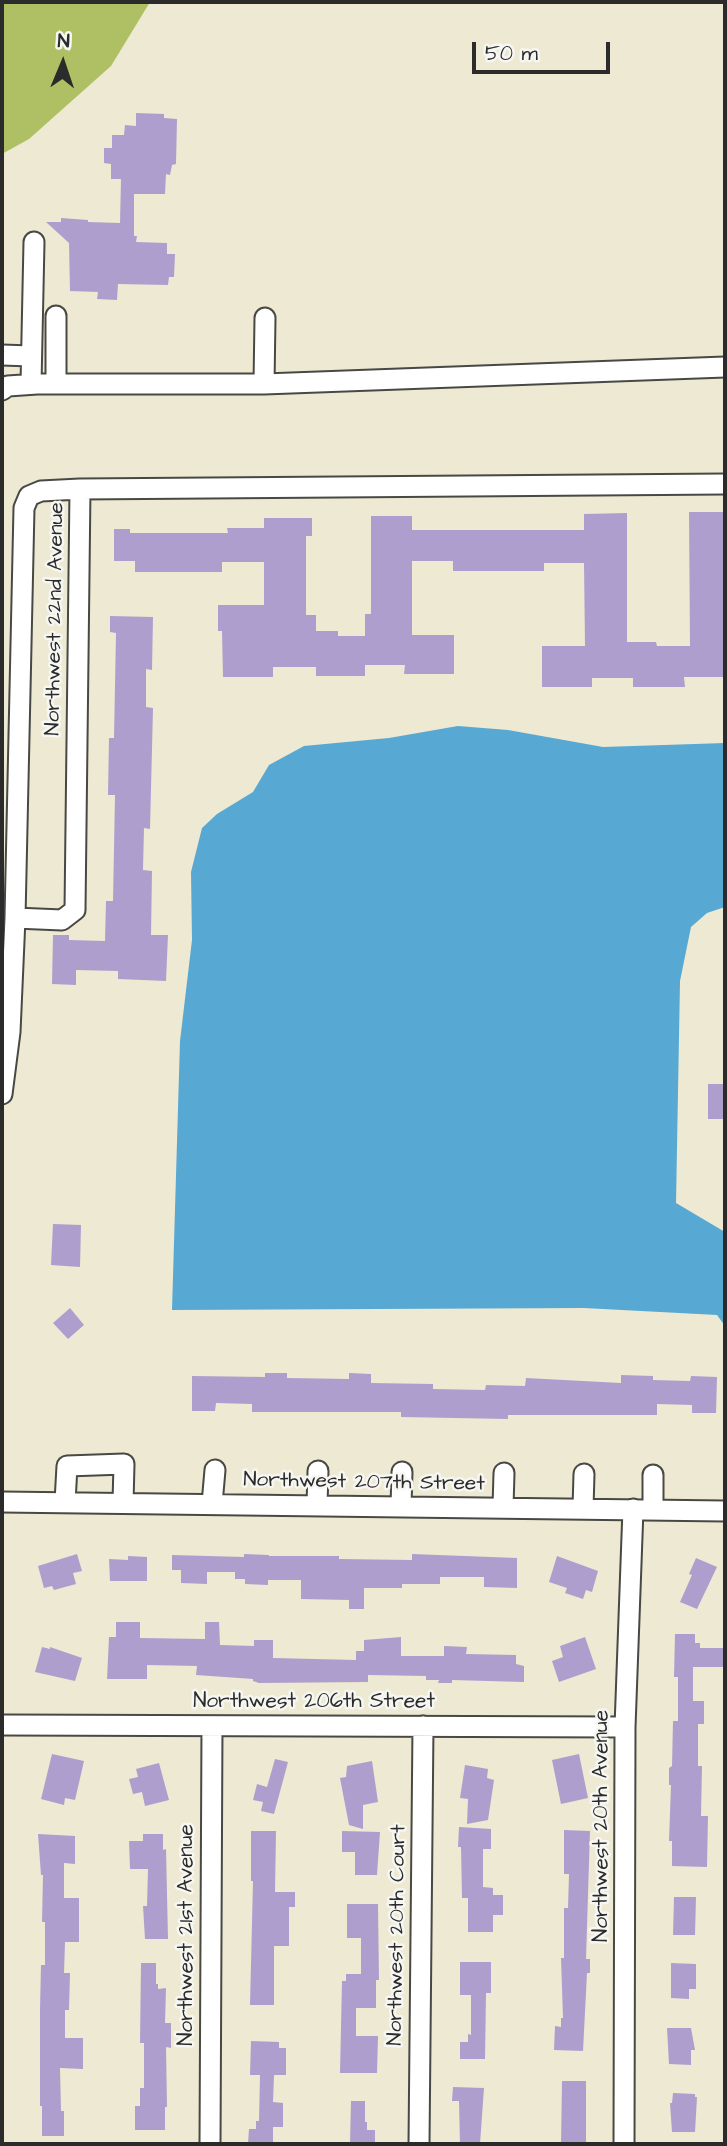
<!DOCTYPE html>
<html>
<head>
<meta charset="utf-8">
<style>
  body { margin:0 }
  #map { position:relative; width:727px; height:2146px; overflow:hidden; background:#eee9d2; font-family:"Architects Daughter",sans-serif }
  canvas { display:block }
  .frame { position:absolute; inset:0; border:4px solid #2b2b2b; pointer-events:none }
  .north { position:absolute; left:28px; top:28px; width:70px; height:70px; -webkit-text-stroke:5px #f6f6f2; paint-order:stroke; rotate:2deg; font-size:19px; font-weight:700; line-height:28px; text-align:center; color:#2b2b2b }
  .north::after { content:''; display:block; margin:auto; width:24px; height:32px; background:#2b2b2b; clip-path:polygon(50% 0,100% 100%,50% 72%,0 100%) }
  .scale { position:absolute; left:472px; top:42px; width:138px; height:32px; box-sizing:border-box; border:4px solid #2b2b2b; border-top:0; padding-left:9px; font-size:21px; line-height:24px; white-space:nowrap; color:#2b2b2b; -webkit-text-stroke:5px #f6f6f2; paint-order:stroke }
</style>
</head>
<body>
<div id="map">
<canvas width="727" height="2146"></canvas>
<div class="frame"></div>
<div class="north">N</div>
<div class="scale">50 m</div>
</div>
<script>
const context = document.querySelector('canvas').getContext('2d');
context.lineJoin = 'round';
function fillPath(path, color) { context.fillStyle = color; context.fill(path, 'evenodd'); }
const shape = rows => new Path2D(rows.map(r => 'M' + r).join(''));
function stroke(path, color, width, dash) { context.strokeStyle = color; context.lineWidth = width; context.lineCap = dash ? 'butt' : 'round'; context.setLineDash(dash || []); context.stroke(path); }
function write(font, color, halo, rows, align = 'center') {
  context.font = font + ' "Architects Daughter",sans-serif'; context.lineWidth = 5; context.setLineDash([]); context.textBaseline = 'middle'; context.strokeStyle = halo; context.fillStyle = color; for (const [text, x, y, turn = 0] of rows) {
    context.save(); context.translate(x, y); context.rotate((+turn || 0) * Math.PI / 180); context.textAlign = isNaN(turn) ? turn : align; if (halo) context.strokeText(text, 0, 0); context.fillText(text, 0, 0); context.restore();
  }
}
fillPath(shape([
  [2,2,150,2,111,66,29,139,2,154]
]), '#aec063');
fillPath(shape([
  [458,726,508,730,603,747,725,743,725,907,707,913,691,927,680,981,676,1203,725,1232,725,1326,717,1315,584,1308,172,1310,180,1041,192,940,191,872,202,828,217,814,253,792,269,765,304,746,389,738]
]), '#57a8d2');
fillPath(shape([
  [136,113,164,114,164,118,177,119,176,164,172,165,170,175,166,174,165,194,134,194,134,236,137,236,136,242,167,243,167,254,175,254,174,277,169,277,168,285,118,284,117,300,97,299,98,292,70,291,69,243,46,222,61,222,61,218,88,220,88,222,120,223,121,179,111,179,111,164,104,163,104,148,112,148,112,135,124,135,125,125,136,126],
  [689,512,725,512,725,677,684,677,685,687,633,687,633,678,592,678,592,687,542,687,542,646,585,646,584,563,544,563,544,571,453,571,453,561,412,561,412,635,454,635,454,674,404,674,405,665,365,665,365,676,316,676,316,667,273,667,273,677,223,677,222,631,218,631,218,605,264,605,264,562,222,562,222,572,135,572,135,561,114,561,114,529,130,529,130,533,228,533,227,528,264,528,264,518,312,518,312,536,306,536,306,615,316,615,316,631,338,631,338,636,365,636,365,614,371,614,371,516,412,516,412,530,584,530,584,514,627,513,627,642,656,642,657,646,690,646],
  [110,616,153,617,152,670,146,669,146,707,153,708,150,829,144,828,143,870,152,871,151,935,168,935,166,981,118,979,118,971,76,970,76,985,52,984,53,935,69,935,69,940,105,941,106,901,113,901,115,795,108,795,109,738,114,738,116,633,110,632],
  [708,1084,725,1084,725,1119,708,1119],
  [53,1224,81,1225,80,1267,51,1265],
  [70,1308,84,1325,68,1339,53,1323],
  [265,1373,287,1373,287,1378,349,1379,349,1373,371,1374,371,1383,433,1384,433,1389,485,1390,486,1385,525,1386,526,1378,621,1383,621,1375,653,1376,653,1380,690,1381,691,1376,717,1377,716,1413,692,1413,692,1405,657,1404,657,1415,508,1415,508,1419,401,1417,401,1412,252,1412,252,1404,216,1403,215,1411,192,1411,192,1376,265,1377],
  [77,1554,82,1571,73,1573,76,1584,54,1590,52,1586,44,1588,38,1566],
  [244,1554,269,1555,269,1556,339,1556,339,1559,412,1560,412,1554,517,1558,517,1588,484,1587,484,1577,440,1577,440,1584,402,1584,402,1588,364,1588,364,1609,349,1609,349,1600,301,1599,301,1580,268,1580,268,1585,245,1584,245,1579,235,1579,235,1572,207,1572,207,1584,181,1583,181,1570,172,1570,172,1555,244,1557],
  [128,1556,147,1557,147,1581,110,1581,109,1559,128,1560],
  [557,1556,598,1571,592,1592,586,1590,583,1599,565,1593,567,1588,549,1582],
  [696,1558,717,1567,697,1609,680,1602,692,1575,689,1574],
  [116,1622,140,1622,140,1638,205,1639,205,1622,219,1622,220,1645,254,1646,254,1640,273,1640,273,1658,356,1660,356,1651,364,1651,364,1640,401,1637,401,1656,444,1656,444,1646,467,1647,466,1654,516,1655,516,1664,524,1666,524,1682,452,1680,452,1683,438,1683,439,1680,426,1680,426,1676,368,1675,368,1682,259,1683,253,1681,253,1679,196,1675,197,1666,147,1665,147,1679,107,1679,109,1637,116,1637],
  [675,1634,695,1634,695,1643,700,1643,700,1648,725,1648,725,1667,693,1667,693,1701,704,1701,704,1724,698,1724,698,1766,702,1766,701,1816,708,1816,707,1867,672,1866,672,1841,669,1841,671,1785,669,1785,669,1768,672,1766,673,1721,678,1721,678,1677,674,1677],
  [585,1637,596,1669,559,1682,552,1661,563,1657,560,1646],
  [42,1647,50,1649,50,1647,82,1658,75,1681,35,1672],
  [52,1754,84,1761,75,1800,65,1798,64,1805,41,1799],
  [579,1754,588,1798,561,1804,552,1760],
  [275,1759,288,1762,274,1814,261,1811,263,1802,253,1800,257,1784,267,1787],
  [372,1761,378,1802,363,1805,363,1829,349,1825,340,1778,346,1777,347,1766],
  [159,1763,169,1800,145,1806,142,1792,133,1794,129,1779,138,1777,136,1769],
  [465,1765,488,1769,487,1778,494,1780,488,1820,467,1824,468,1799,460,1798],
  [459,1827,491,1829,491,1849,483,1849,483,1887,493,1888,493,1895,503,1895,503,1915,493,1915,493,1932,468,1932,468,1898,462,1898,461,1847,458,1847],
  [564,1830,590,1831,586,1959,590,1959,590,1973,587,1973,583,2051,554,2050,555,2026,561,2027,561,2018,563,2018,561,1958,564,1958,564,1908,568,1908,569,1874,564,1874],
  [251,1831,276,1831,275,1892,295,1892,295,1907,289,1907,289,1946,274,1946,274,2005,250,2005,253,1881,251,1881],
  [342,1831,380,1832,377,1875,355,1875,355,1852,342,1852],
  [38,1834,75,1836,75,1864,64,1863,64,1898,79,1898,79,1942,65,1942,64,1973,70,1973,69,2010,65,2010,65,2038,83,2038,83,2069,60,2068,61,2111,64,2111,64,2136,42,2136,42,2106,40,2106,40,2009,41,1965,45,1965,45,1922,42,1922,43,1875,41,1875],
  [143,1834,163,1834,163,1850,166,1849,168,1939,145,1939,143,1906,147,1906,148,1869,130,1869,129,1841,143,1841],
  [674,1897,696,1897,695,1935,673,1935],
  [347,1904,378,1904,379,1980,376,1980,376,2008,356,2008,356,2036,378,2036,377,2073,340,2073,342,1981,346,1981,346,1974,361,1974,361,1938,347,1938],
  [460,1962,491,1962,491,1993,486,1993,485,2059,460,2059,460,2042,468,2042,468,2034,471,2035,471,1995,460,1995],
  [141,1963,156,1963,156,1984,158,1984,158,1989,166,1988,165,2023,171,2023,171,2048,166,2047,167,2107,165,2107,165,2130,135,2130,135,2106,140,2106,140,2088,144,2088,144,2043,140,2043],
  [671,1963,696,1964,696,1989,689,1989,689,1999,671,1998],
  [667,2028,691,2028,695,2050,691,2050,691,2065,669,2064],
  [251,2041,279,2042,279,2048,286,2048,286,2075,274,2075,273,2102,283,2103,283,2127,273,2127,273,2144,248,2144,249,2129,256,2129,256,2121,259,2121,260,2075,250,2075],
  [562,2081,586,2081,586,2144,561,2144],
  [453,2087,484,2088,480,2144,460,2144,459,2101,452,2101],
  [673,2093,695,2094,695,2097,697,2097,695,2132,672,2132,670,2103,672,2103],
  [351,2101,365,2101,365,2122,367,2122,367,2130,375,2130,375,2144,350,2144]
]), '#ae9ece');
const minor = shape([
  [56,316,56,384],
  [2,355,31,356],
  [31,384,34,242],
  [264,384,265,318],
  [2,390,8,386,37,384,264,384,725,367],
  [15,918,62,920,75,910,80,489],
  [2,1094,10,1032,15,918,24,508,29,496,41,491,80,489,725,484],
  [2,1502,725,1511],
  [65,1502,67,1466,124,1464,123,1503],
  [212,1504,215,1470],
  [317,1505,318,1471],
  [401,1506,402,1472],
  [503,1507,504,1473],
  [583,1508,584,1474],
  [653,1509,653,1475],
  [2,1725,625,1727],
  [210,2144,212,1726],
  [419,2144,423,1726],
  [624,2144,625,1727,633,1509]
]);
stroke(minor, '#484844', 23);
stroke(minor, '#fff', 19);
write('21px', '#2b2b2b', '#f6f6f2', [
  ["Northwest 22nd Avenue",56,619,-89],
  ["Northwest 207th Street",364,1483,1],
  ["Northwest 206th Street",314,1703],
  ["Northwest 20th Avenue",603,1826,-90],
  ["Northwest 21st Avenue",188,1935,-90],
  ["Northwest 20th Court",398,1935,-89]
]);
</script>
</body>
</html>
